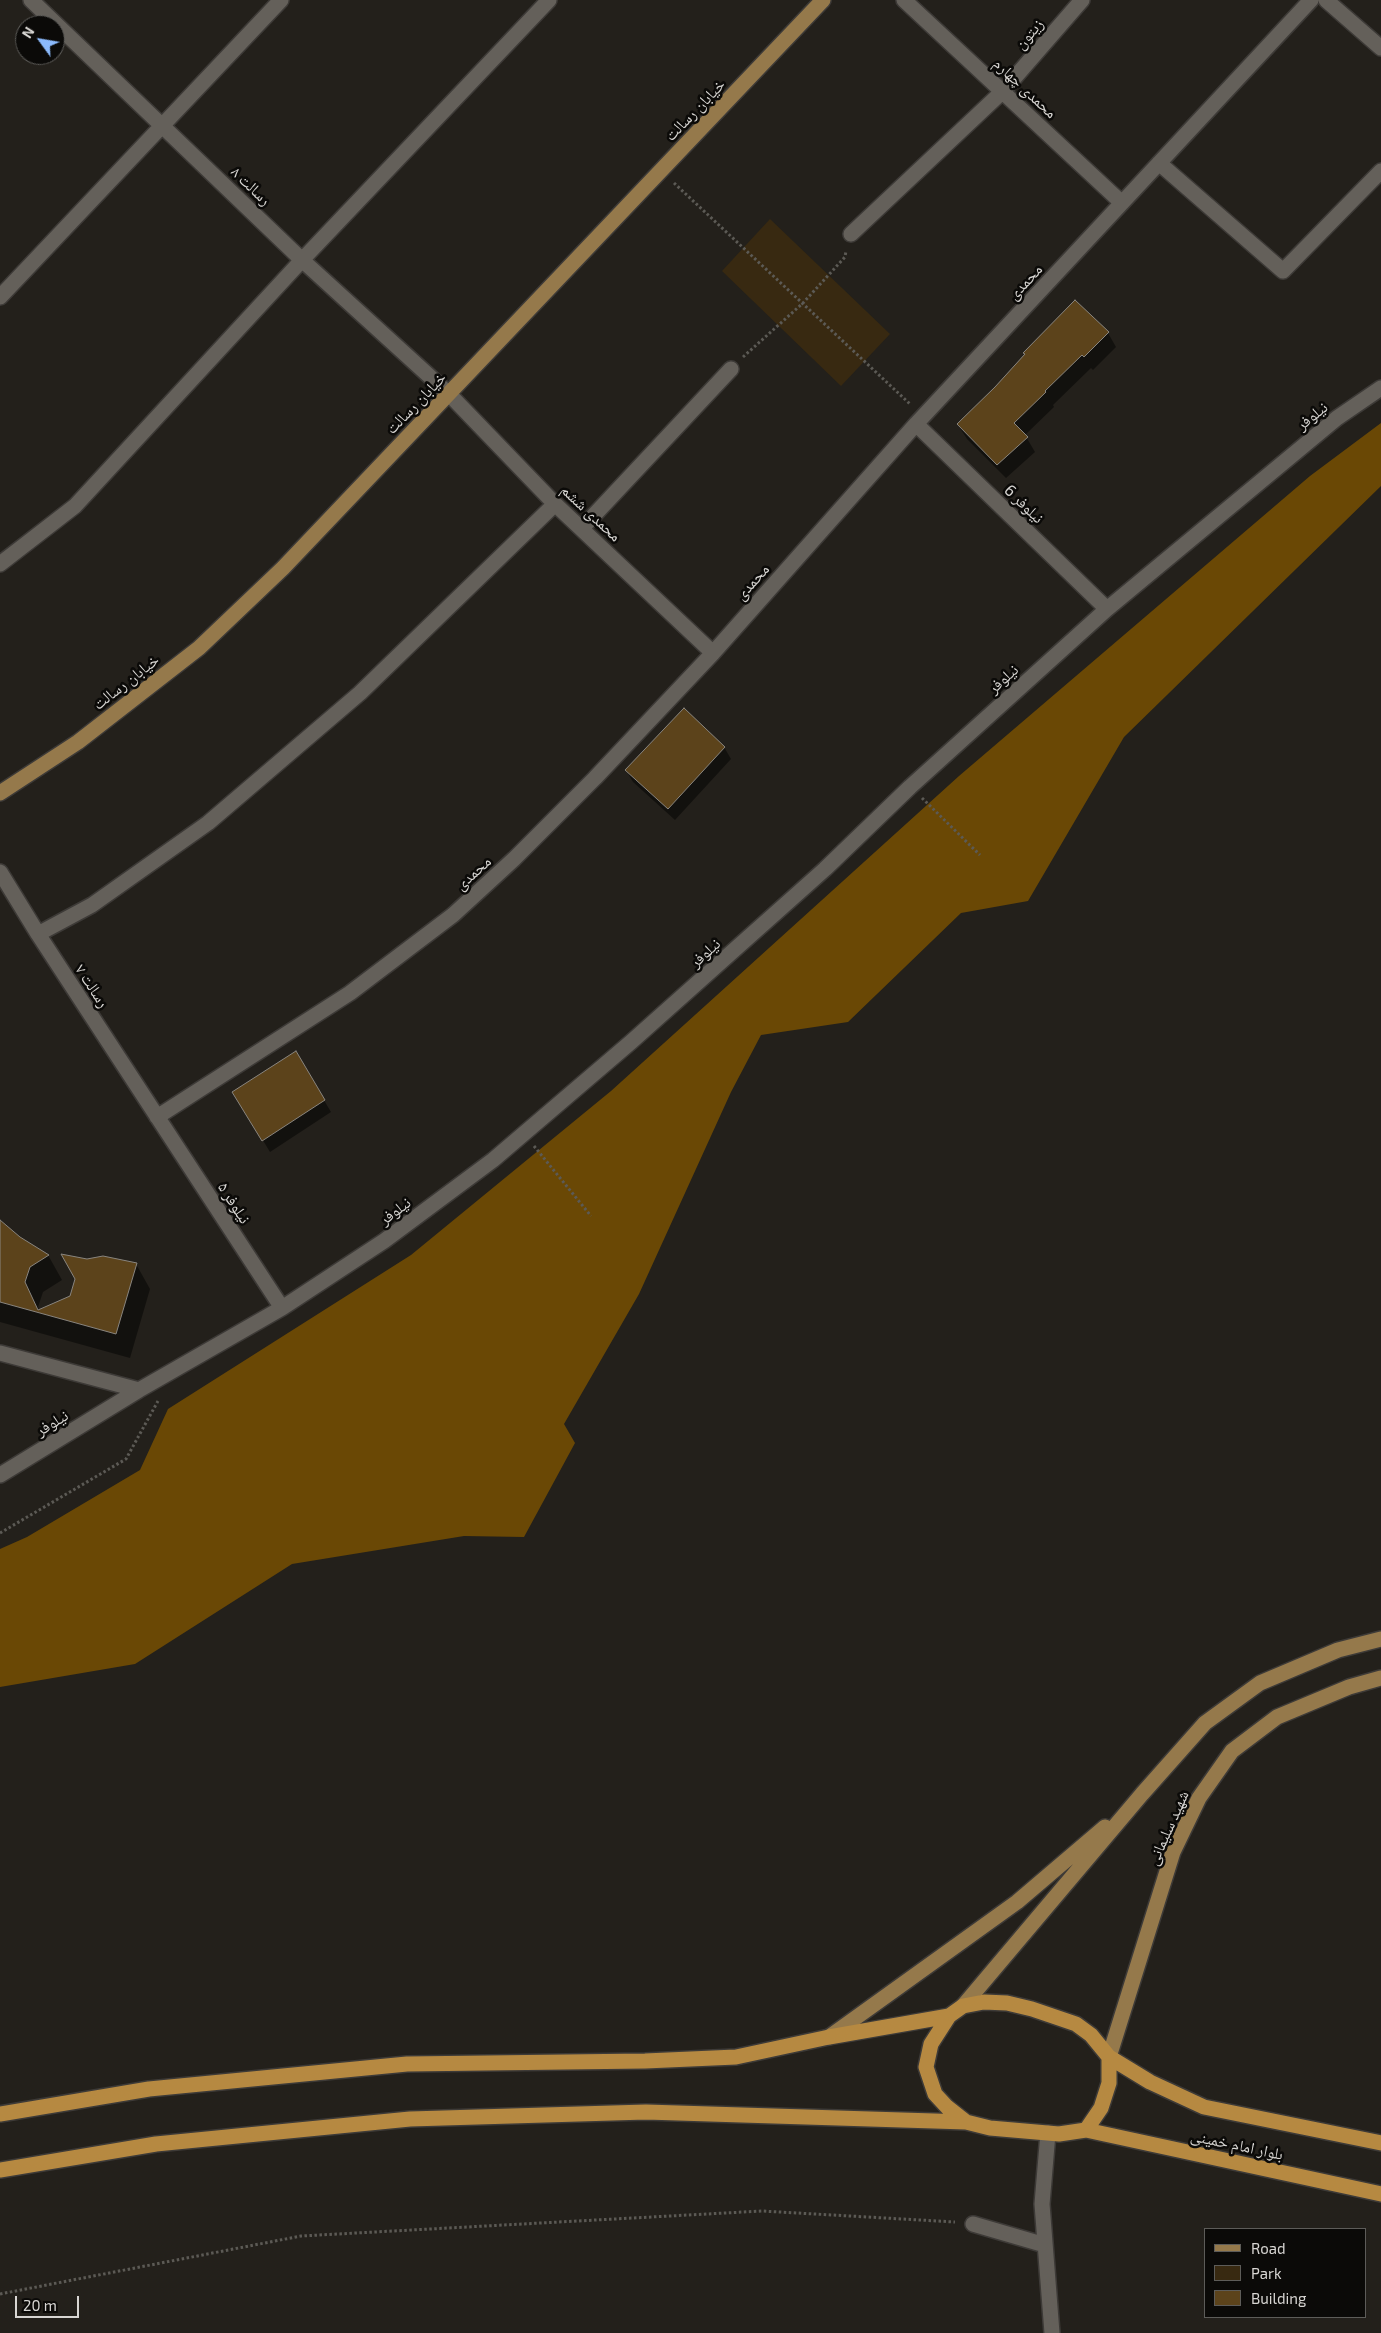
<!DOCTYPE html>
<html>
<head>
<meta charset="utf-8">
<style>
  body { margin:0 }
  #map { position:relative; width:1381px; height:2333px; overflow:hidden; background:#23201b; font-family:"Exo 2",sans-serif }
  canvas { display:block }
  .legend { position:absolute; left:1204px; top:2228px; width:162px; height:90px; box-sizing:border-box; background:#0b0a08; border:1px solid #5d5c59; margin:0; padding:6px 9px; list-style:none; font-size:15px; color:#d8d6d3 }
  .legend li { display:flex; align-items:center; gap:10px; height:25px }
  .legend b { width:25px; border:1px solid #5d5c59 }
  .north { position:absolute; left:15px; top:15px; width:50px; height:50px; box-sizing:border-box; background:#0b0a08; border:1px solid #5d5c59; border-radius:50%; rotate:302deg; font-size:14px; font-weight:700; line-height:20px; text-align:center; color:#d8d6d3 }
  .north::after { content:''; display:block; margin:auto; width:18px; height:22px; background:#8bbafc; clip-path:polygon(50% 0,100% 100%,50% 72%,0 100%) }
  .scale { position:absolute; left:15px; top:2296px; width:64px; height:22px; box-sizing:border-box; border:2px solid #d8d6d3; border-top:0; padding-left:6px; font-size:15px; line-height:18px; white-space:nowrap; color:#d8d6d3; -webkit-text-stroke:4px #0b0a08; paint-order:stroke }
</style>
</head>
<body>
<div id="map">
<canvas width="1381" height="2333"></canvas>
<ul class="legend">
<li><b style="height:6px;background:#95794b"></b>Road</li>
<li><b style="height:14px;background:#382911"></b>Park</li>
<li><b style="height:14px;background:#5c431b"></b>Building</li>
</ul>
<div class="north">N</div>
<div class="scale">20 m</div>
</div>
<script>
const context = document.querySelector('canvas').getContext('2d');
context.lineJoin = 'round';
function fillPath(path, color) { context.fillStyle = color; context.fill(path, 'evenodd'); }
const shape = rows => new Path2D(rows.map(r => 'M' + r).join(''));
function stroke(path, color, width, dash) { context.strokeStyle = color; context.lineWidth = width; context.lineCap = dash ? 'butt' : 'round'; context.setLineDash(dash || []); context.stroke(path); }
function write(font, color, halo, rows, align = 'center') {
  context.font = font + ' "Exo 2","Noto Naskh Arabic",sans-serif'; context.lineWidth = 5; context.setLineDash([]); context.textBaseline = 'middle'; context.strokeStyle = halo; context.fillStyle = color; for (const [text, x, y, turn = 0] of rows) {
    context.save(); context.translate(x, y); context.rotate((+turn || 0) * Math.PI / 180); context.textAlign = isNaN(turn) ? turn : align; if (halo) context.strokeText(text, 0, 0); context.fillText(text, 0, 0); context.restore();
  }
}
fillPath(shape([
  [770,219,890,334,841,386,722,271]
]), '#382911');
fillPath(shape([
  [1381,423,1381,486,1124,737,1028,901,961,913,848,1022,761,1035,731,1092,639,1294,564,1424,575,1443,524,1537,464,1536,292,1564,135,1664,0,1687,0,1549,27,1537,140,1470,168,1409,411,1255,611,1091,959,776,1310,476]
]), '#6a4805');
fillPath(shape([
  [1108,333,1116,347,1093,370,1091,368,1053,405,1054,407,1025,435,1035,452,1006,478,967,439,958,425],
  [724,747,731,759,675,820,633,782,626,770],
  [295,1052,331,1112,270,1152,241,1104],
  [0,1225,48,1255,62,1280,43,1292,38,1307,40,1311,71,1297,87,1260,136,1264,150,1289,130,1358,0,1322]
]), '#0007');
const building = shape([
  [1075,300,1109,332,1084,357,1082,355,1045,391,1046,392,1014,423,1028,437,997,465,957,424,995,387,1025,354,1023,353,1075,300],
  [684,708,725,747,668,809,625,770,684,708],
  [296,1051,325,1100,262,1141,232,1092,296,1051],
  [0,1220,20,1237,49,1255,30,1267,25,1282,38,1310,70,1296,75,1279,61,1254,87,1259,103,1256,137,1263,116,1334,0,1302,0,1220]
]);
fillPath(building, '#5c431b');
stroke(building, '#89857f', 1);
const minor = shape([
  [31,0,302,260,449,394,555,504,713,653],
  [904,0,1122,203],
  [1326,0,1381,48],
  [1159,163,1283,271,1381,171],
  [851,234,1003,91,1082,0],
  [0,297,281,0],
  [916,424,1107,609],
  [582,528,731,369],
  [0,564,75,506,302,260,549,0],
  [0,872,38,934,282,1308],
  [38,934,92,905,208,823,360,693,555,504],
  [157,1117,350,993,453,915,514,859,595,778,713,653,916,424,1311,0],
  [0,1353,139,1390],
  [0,1475,139,1390,282,1308,384,1241,493,1160,631,1042,825,869,910,787,1107,609,1337,418,1381,388],
  [1048,2133,1042,2204,1052,2333],
  [973,2224,1045,2245]
]);
const major = shape([
  [0,793,78,742,199,648,283,568,823,0],
  [963,2006,1142,1794,1205,1723,1260,1683,1338,1650,1381,1639],
  [829,2037,1017,1902,1105,1827],
  [1109,2057,1173,1852,1199,1798,1232,1751,1277,1717,1349,1687,1381,1678]
]);
const highway = shape([
  [984,2002,1007,2003,1032,2009,1076,2024,1091,2035,1109,2057,1109,2083,1101,2108,1086,2130,1059,2134,990,2128,966,2122,947,2107,935,2094,926,2067,931,2044,949,2016,963,2006,984,2002],
  [1109,2057,1150,2082,1204,2107,1381,2143],
  [0,2114,149,2089,407,2064,645,2061,736,2057,829,2037,949,2016],
  [1086,2130,1381,2194],
  [0,2170,156,2144,410,2119,646,2112,966,2122]
]);
stroke(minor, '#3d3a37', 18);
stroke(major, '#3d3a37', 18);
stroke(highway, '#3d3a37', 18);
stroke(shape([
  [674,183,910,404],
  [743,357,803,303,845,257,846,251],
  [922,798,980,855],
  [534,1146,591,1216],
  [0,1533,126,1459,158,1401],
  [0,2294,301,2236,762,2211,955,2222]
]), '#5c5a55', 3, [2.5, 2.5]);
stroke(minor, '#64605a', 15);
stroke(major, '#95794b', 15);
stroke(highway, '#b68941', 15);
write('16px', '#d8d6d3', '#0b0a08', [
  ["زیتون",1029,34,-49],
  ["محمدی چهارم",1025,88,43],
  ["خیابان رسالت",695,110,-46],
  ["۸ رسالت",251,186,44],
  ["محمدی",1025,282,-47],
  ["خیابان رسالت",416,403,-46],
  ["نیلوفر",1312,416,-39],
  ["نیلوفر 6",1024,504,44],
  ["محمدی ششم",591,513,43],
  ["محمدی",752,582,-48],
  ["نیلوفر",1003,679,-42],
  ["خیابان رسالت",126,682,-38],
  ["محمدی",473,873,-42],
  ["نیلوفر",705,953,-42],
  ["رسالت ۷",92,986,57],
  ["نیلوفر ۵",234,1203,57],
  ["نیلوفر",395,1211,-37],
  ["نیلوفر",52,1423,-31],
  ["شهید سلیمانی",1168,1828,-66],
  ["بلوار امام خمینی",1237,2145,12]
]);
</script>
</body>
</html>
